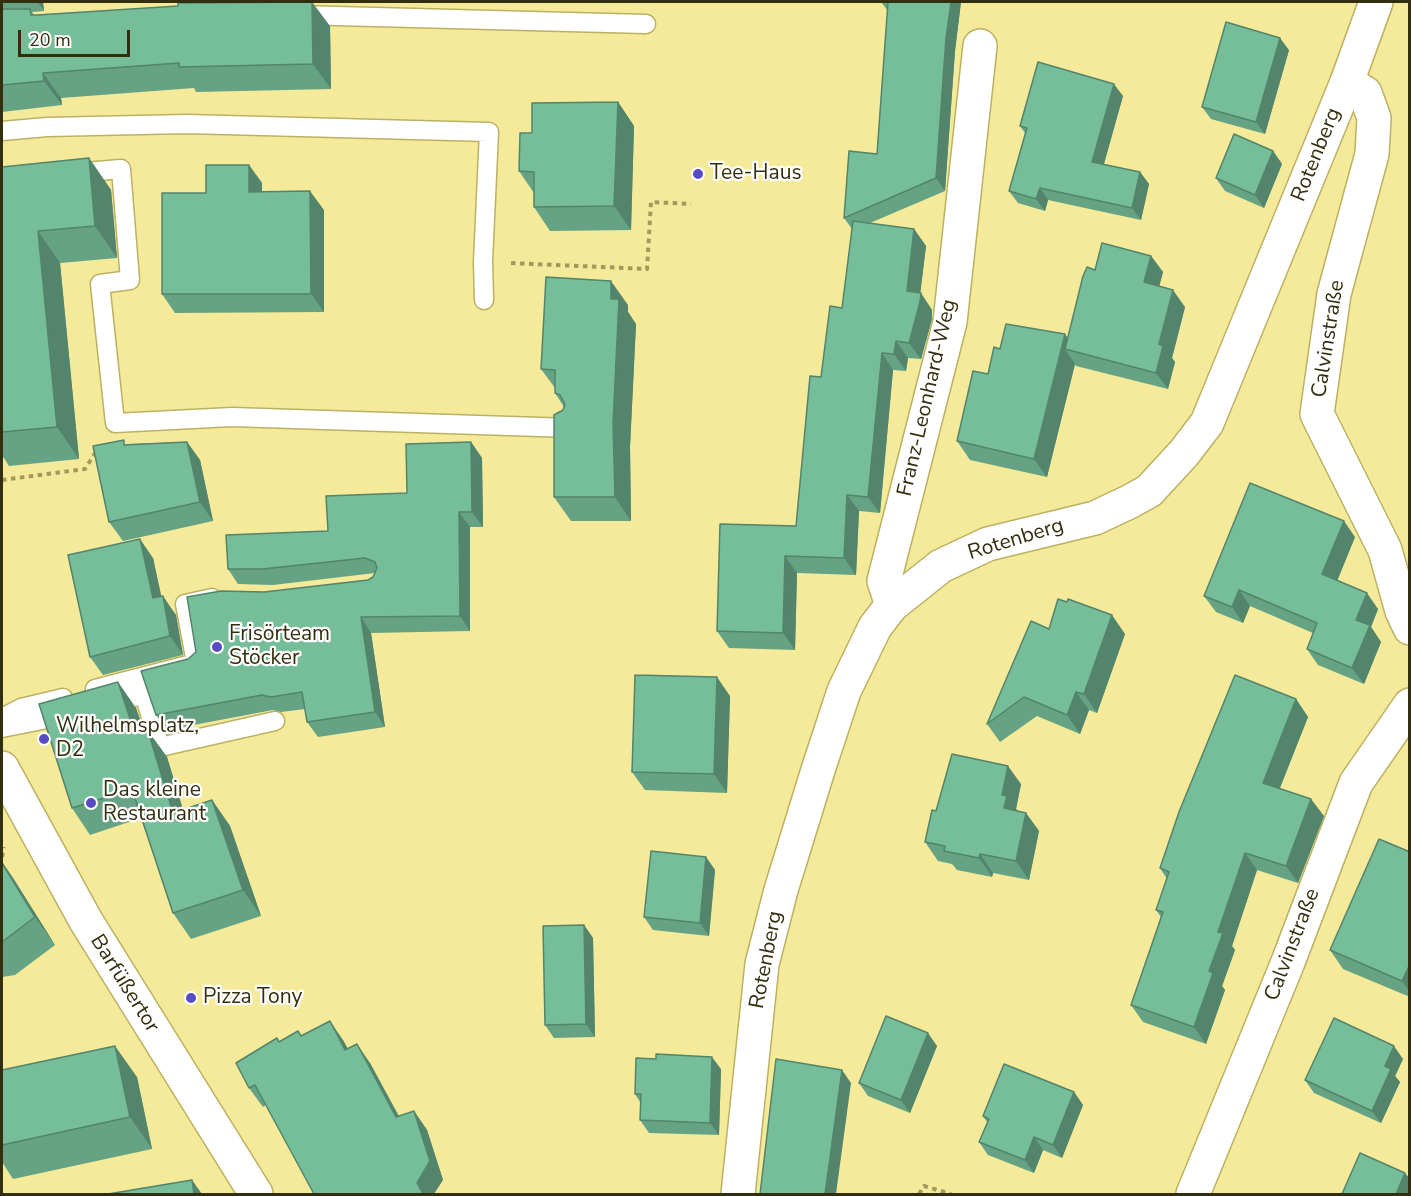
<!DOCTYPE html>
<html>
<head>
<meta charset="utf-8">
<style>
  body { margin:0 }
  #map { position:relative; width:1411px; height:1196px; overflow:hidden; background:#f4ea9a; font-family:"Nunito Sans",sans-serif }
  canvas { display:block }
  .frame { position:absolute; inset:0; border:3px solid #332f0e; pointer-events:none }
  .scale { position:absolute; left:18px; top:30px; width:112px; height:27px; box-sizing:border-box; border:3px solid #332f0e; border-top:0; padding-left:8px; font-size:18px; line-height:21px; white-space:nowrap; color:#332f0e; -webkit-text-stroke:4px #fff; paint-order:stroke }
</style>
</head>
<body>
<div id="map">
<canvas width="1411" height="1196"></canvas>
<div class="frame"></div>
<div class="scale">20 m</div>
</div>
<script>
const context = document.querySelector('canvas').getContext('2d');
context.lineJoin = 'round';
const shape = rows => new Path2D(rows.map(r => 'M' + r).join(''));
function stroke(path, color, width, dash) { context.strokeStyle = color; context.lineWidth = width; context.lineCap = dash ? 'butt' : 'round'; context.setLineDash(dash || []); context.stroke(path); }
function fillPath(path, color) { context.fillStyle = color; context.fill(path, 'evenodd'); }
function write(font, color, halo, rows, align = 'center') {
  context.font = font + ' "Nunito Sans",sans-serif'; context.lineWidth = 4.5; context.setLineDash([]); context.textBaseline = 'middle'; context.strokeStyle = halo; context.fillStyle = color; for (const [text, x, y, turn = 0] of rows) {
    context.save(); context.translate(x, y); context.rotate((+turn || 0) * Math.PI / 180); context.textAlign = isNaN(turn) ? turn : align; if (halo) context.strokeText(text, 0, 0); context.fillText(text, 0, 0); context.restore();
  }
}
const lane = shape([
  [297,15,646,24],
  [2,131,47,127,187,124,489,132,483,262,484,300],
  [74,173,121,169,130,280,100,284,115,423,232,417,571,428],
  [95,689,196,663,185,604,212,598],
  [106,705,144,694,160,747,275,721],
  [2,718,21,708,63,698],
  [2,728,67,715]
]);
const street = shape([
  [1347,82,1365,93,1374,118,1372,154,1334,294,1317,414,1385,550,1402,611,1410,628],
  [892,605,884,581,950,322,980,46],
  [1193,1194,1288,962,1356,783,1410,705]
]);
const secondary = shape([
  [2,768,86,921,256,1194],
  [738,1194,762,964,781,890,818,770,844,691,875,627,892,605,941,566,988,544,1095,518,1129,502,1149,491,1184,453,1207,423,1347,82,1376,2]
]);
stroke(lane, '#bcb163', 21);
stroke(street, '#bcb163', 36);
stroke(secondary, '#bcb163', 36);
stroke(shape([
  [511,263,647,269,651,202,691,204],
  [2,480,85,469,96,452],
  [2,857,4,847],
  [919,1194,924,1186,951,1194]
]), '#a19a5e', 4, [4.5, 4.5]);
stroke(lane, '#fff', 18);
stroke(street, '#fff', 33);
stroke(secondary, '#fff', 33);
fillPath(shape([
  [2,2,43,2,44,11,32,12,34,15,330,26,331,89,196,92,194,88,61,98,62,105,2,112],
  [881,2,961,2,955,51,945,191,870,223,914,229,926,246,920,293,932,310,932,319,921,359,908,358,906,371,893,370,880,513,859,511,856,575,797,573,795,650,729,648,717,631,796,526,821,377,842,308,852,229,844,218,877,154,888,11],
  [1289,50,1265,134,1211,119,1202,107],
  [1123,96,1104,164,1140,172,1149,184,1141,220,1048,200,1045,211,1018,203,1009,191,1025,133,1020,126],
  [618,102,634,126,631,230,550,231,534,207,534,193,519,171,532,133],
  [1273,151,1282,164,1264,208,1225,191,1216,178],
  [89,158,111,190,117,258,60,263,79,459,9,466,2,455,2,167],
  [249,165,262,183,262,192,324,210,324,312,175,313,162,294,206,193],
  [1151,256,1163,272,1159,286,1185,307,1172,358,1175,362,1168,389,1076,366,1075,364,1047,477,970,460,957,441,1000,349,1065,334,1067,338,1095,270],
  [628,305,628,312,636,324,630,447,631,521,571,521,554,497,564,407,555,393,555,388,541,369],
  [187,442,200,460,213,521,123,541,109,522,127,444],
  [471,442,482,458,483,527,470,527,470,631,371,633,385,727,318,737,307,722,305,709,281,712,273,710,167,730,156,715,188,659,264,592,368,580,373,577,375,573,273,585,238,584,228,569,328,531,407,493],
  [1355,537,1337,581,1378,609,1371,627,1381,642,1364,684,1318,665,1307,649,1313,633,1250,606,1243,623,1216,612,1204,596],
  [153,558,161,597,176,615,183,655,103,675,90,657],
  [1049,629,1125,634,1097,713,1089,710,1080,734,1037,716,1000,742,987,724],
  [730,696,727,793,645,790,632,772],
  [1296,699,1308,717,1280,788,1324,816,1298,883,1257,870,1232,946,1235,950,1222,986,1225,990,1206,1044,1143,1022,1131,1005,1161,917,1156,910,1167,879,1160,868],
  [136,708,144,731,148,731,167,757,183,810,212,800,230,826,261,916,191,939,173,913,141,818,90,835,72,808],
  [1021,784,1016,809,1018,811,1026,813,1039,831,1029,880,993,873,992,877,957,870,952,864,938,861,925,842,936,811],
  [1410,852,1410,997,1343,969,1330,950],
  [706,857,715,870,709,936,653,930,644,917],
  [2,862,13,878,55,945,15,975,2,977],
  [584,925,593,938,595,1037,554,1038,545,1025],
  [302,1036,343,1040,348,1049,370,1063,399,1116,414,1111,427,1130,443,1180,266,1105,263,1107,249,1088,279,1041],
  [937,1046,910,1113,868,1096,859,1083],
  [1403,1059,1395,1076,1400,1082,1381,1123,1314,1093,1305,1080],
  [721,1069,719,1135,649,1133,640,1120,640,1102,635,1094],
  [2,1070,137,1077,152,1149,13,1179,2,1162],
  [1074,1092,1083,1105,1062,1158,1043,1150,1034,1173,988,1155,979,1142,987,1122,983,1116]
]), '#65a384');
fillPath(shape([
  [38,2,43,2,44,11],
  [312,2,330,26,331,89,313,64],
  [951,2,961,2,955,51,945,191,936,178,946,38],
  [1280,38,1289,50,1265,134,1256,122],
  [43,73,61,98,62,105,44,81],
  [1114,84,1123,96,1101,174,1092,162],
  [618,102,634,126,631,230,614,206],
  [1273,151,1282,164,1264,208,1255,195],
  [89,158,111,190,117,258,95,226],
  [249,165,262,183,262,210,249,192],
  [1140,172,1149,184,1141,220,1132,208],
  [1040,188,1048,200,1045,211,1036,199],
  [310,191,324,210,324,312,311,294],
  [914,229,926,246,919,304,921,293,932,310,932,319,921,359,909,343,907,291],
  [38,231,60,263,79,459,57,427],
  [1151,256,1163,272,1156,299,1144,282],
  [611,281,628,305,628,312,636,324,630,447,631,521,615,497,611,299],
  [1173,290,1185,307,1172,358,1175,362,1168,389,1156,373,1159,344],
  [1065,334,1077,352,1065,349,1075,364,1047,477,1034,459],
  [896,341,908,358,906,371,894,354],
  [882,353,893,370,880,513,868,497],
  [187,442,200,460,213,521,200,502],
  [471,442,482,458,483,527,472,512],
  [847,495,859,511,856,575,844,558],
  [459,512,470,527,470,631,460,616],
  [1344,521,1355,537,1333,591,1322,574],
  [140,539,153,558,166,617,153,598],
  [785,556,797,573,795,650,783,633],
  [1239,590,1250,606,1243,623,1232,607],
  [1367,593,1378,609,1371,627,1381,642,1364,684,1352,668,1356,620],
  [163,596,176,615,183,655,170,636],
  [1112,615,1125,634,1097,713,1084,694],
  [361,617,371,633,385,727,375,712],
  [717,677,730,696,727,793,714,774],
  [118,682,136,708,152,755,133,728],
  [1076,692,1089,710,1080,734,1067,715],
  [1296,699,1308,717,1275,800,1263,783],
  [148,731,167,757,192,839,173,813],
  [1008,766,1021,784,1016,809,1020,815,1004,808,1002,795],
  [1311,799,1324,816,1298,883,1286,866],
  [212,800,230,826,261,916,243,890],
  [1026,813,1039,831,1029,880,1016,861],
  [1245,853,1257,870,1232,946,1235,950,1222,986,1225,990,1206,1044,1194,1027,1209,971,1218,932],
  [980,854,993,873,992,877,979,858],
  [706,857,715,870,709,936,700,923],
  [2,862,13,878,55,945,35,917,2,863],
  [584,925,593,938,595,1037,586,1024],
  [1410,964,1410,992,1402,981],
  [330,1021,343,1040,358,1069,345,1050],
  [928,1033,937,1046,910,1113,901,1100],
  [357,1044,370,1063,409,1136,396,1117],
  [115,1046,137,1077,152,1149,130,1117],
  [1394,1046,1403,1059,1395,1076,1400,1082,1381,1123,1372,1111,1385,1066],
  [712,1057,721,1069,719,1135,710,1123],
  [842,1070,851,1083,836,1194,825,1194],
  [1074,1092,1083,1105,1062,1158,1053,1145],
  [414,1111,427,1130,443,1180,434,1194,423,1194,417,1183],
  [1034,1137,1043,1150,1034,1173,1025,1160],
  [1405,1173,1410,1179,1410,1194,1396,1194],
  [192,1180,202,1194,194,1194]
]), '#53846c');
const building = shape([
  [312,2,313,64,179,67,179,63,43,73,44,81,2,85,2,9,30,9,31,15,37,15,178,6,178,3,312,2],
  [888,2,951,2,946,38,936,178,844,218,849,151,877,154,888,2],
  [1226,22,1280,38,1256,122,1202,107,1226,22],
  [1038,62,1114,84,1092,162,1140,172,1132,208,1040,188,1036,199,1009,191,1027,128,1020,126,1038,62],
  [618,102,614,206,534,207,534,172,519,171,520,133,532,133,532,103,618,102],
  [1234,134,1273,151,1255,195,1216,178,1234,134],
  [89,158,95,226,38,231,57,427,2,432,2,167,89,158],
  [206,165,249,165,249,192,310,191,311,294,162,294,162,193,206,193,206,165],
  [853,221,914,229,907,291,921,293,920,302,909,343,896,341,894,354,882,353,868,497,847,495,844,558,785,556,783,633,717,631,720,524,796,526,810,376,821,377,830,306,842,308,853,221],
  [1102,243,1151,256,1144,282,1173,290,1159,344,1163,346,1156,373,1065,349,1083,276,1087,267,1095,270,1102,243],
  [546,277,611,281,611,299,619,299,613,423,615,497,554,497,554,415,563,410,565,404,560,395,555,393,555,370,541,369,546,277],
  [1006,324,1065,334,1034,459,957,441,973,371,988,374,994,347,1000,349,1006,324],
  [124,440,124,445,187,442,200,502,109,522,93,446,124,440],
  [471,442,472,512,459,512,460,616,361,617,375,712,307,722,302,692,271,697,262,695,156,715,141,671,188,659,196,652,187,597,221,591,264,592,368,580,373,577,377,568,375,562,365,558,263,569,228,569,226,535,328,531,326,496,407,493,406,444,471,442],
  [1250,483,1344,521,1322,574,1367,593,1356,620,1370,625,1352,668,1307,649,1317,623,1239,590,1232,607,1204,596,1250,483],
  [140,539,153,598,163,596,170,636,90,657,68,555,140,539],
  [1058,599,1067,602,1068,599,1112,615,1084,694,1076,692,1067,715,1024,697,987,724,1031,621,1049,629,1058,599],
  [635,675,717,677,714,774,632,772,635,675],
  [1235,675,1296,699,1263,783,1311,799,1286,866,1245,853,1218,932,1223,933,1209,971,1213,973,1194,1027,1131,1005,1163,912,1156,910,1169,872,1160,868,1179,812,1235,675],
  [118,682,133,728,139,732,148,731,173,813,212,800,243,890,173,913,132,789,72,808,39,704,118,682],
  [952,754,1008,766,1002,795,1007,796,1004,808,1026,813,1016,861,980,854,979,858,944,851,945,846,925,842,932,810,936,811,952,754],
  [1379,839,1410,852,1410,964,1402,981,1330,950,1379,839],
  [651,851,706,857,700,923,644,917,651,851],
  [2,863,35,917,2,942,2,863],
  [584,925,586,1024,545,1025,543,926,584,925],
  [886,1016,928,1033,901,1100,859,1083,886,1016],
  [1334,1018,1394,1046,1385,1066,1391,1069,1372,1111,1305,1080,1334,1018],
  [330,1021,345,1050,357,1044,396,1117,414,1111,430,1161,417,1183,423,1194,314,1194,255,1085,249,1088,236,1063,277,1038,279,1042,298,1031,301,1036,330,1021],
  [115,1046,130,1117,2,1145,2,1070,115,1046],
  [656,1054,712,1057,710,1123,640,1120,641,1094,635,1094,636,1058,656,1059,656,1054],
  [776,1059,842,1070,825,1194,760,1194,776,1059],
  [1004,1064,1074,1092,1053,1145,1034,1137,1025,1160,979,1142,989,1119,983,1116,1004,1064],
  [1360,1153,1405,1173,1396,1194,1342,1194,1360,1153],
  [192,1180,194,1194,108,1194,192,1180]
]);
fillPath(building, '#76bd9a');
stroke(building, '#53846c', 1.5);
for (const [x, y, r, color] of [
  [698,174,6,"#574cc4"],
  [217,647,6,"#574cc4"],
  [44,739,6,"#574cc4"],
  [91,803,6,"#574cc4"],
  [191,998,6,"#574cc4"]
]) { const dot = new Path2D(); dot.arc(x, y, r, 0, 2 * Math.PI); context.fillStyle = color; context.fill(dot); stroke(dot, '#fff', 2); }
write('21px', '#332f0e', '#fff', [
  ["Rotenberg",1317,155,-68],
  ["Calvinstraße",1329,339,-81],
  ["Franz-Leonhard-Weg",928,398,-77],
  ["Rotenberg",1016,540,-17],
  ["Calvinstraße",1293,945,-69],
  ["Rotenberg",767,960,-79],
  ["Barfüßertor",124,984,58]
]);
write('21px', '#332f0e', '#fff', [
  ["Tee-Haus",710,174],
  ["Frisörteam",229,635],
  ["Stöcker",229,659],
  ["Wilhelmsplatz,",56,727],
  ["D2",56,751],
  ["Das kleine",103,791],
  ["Restaurant",103,815],
  ["Pizza Tony",203,998]
], 'left');
</script>
</body>
</html>
